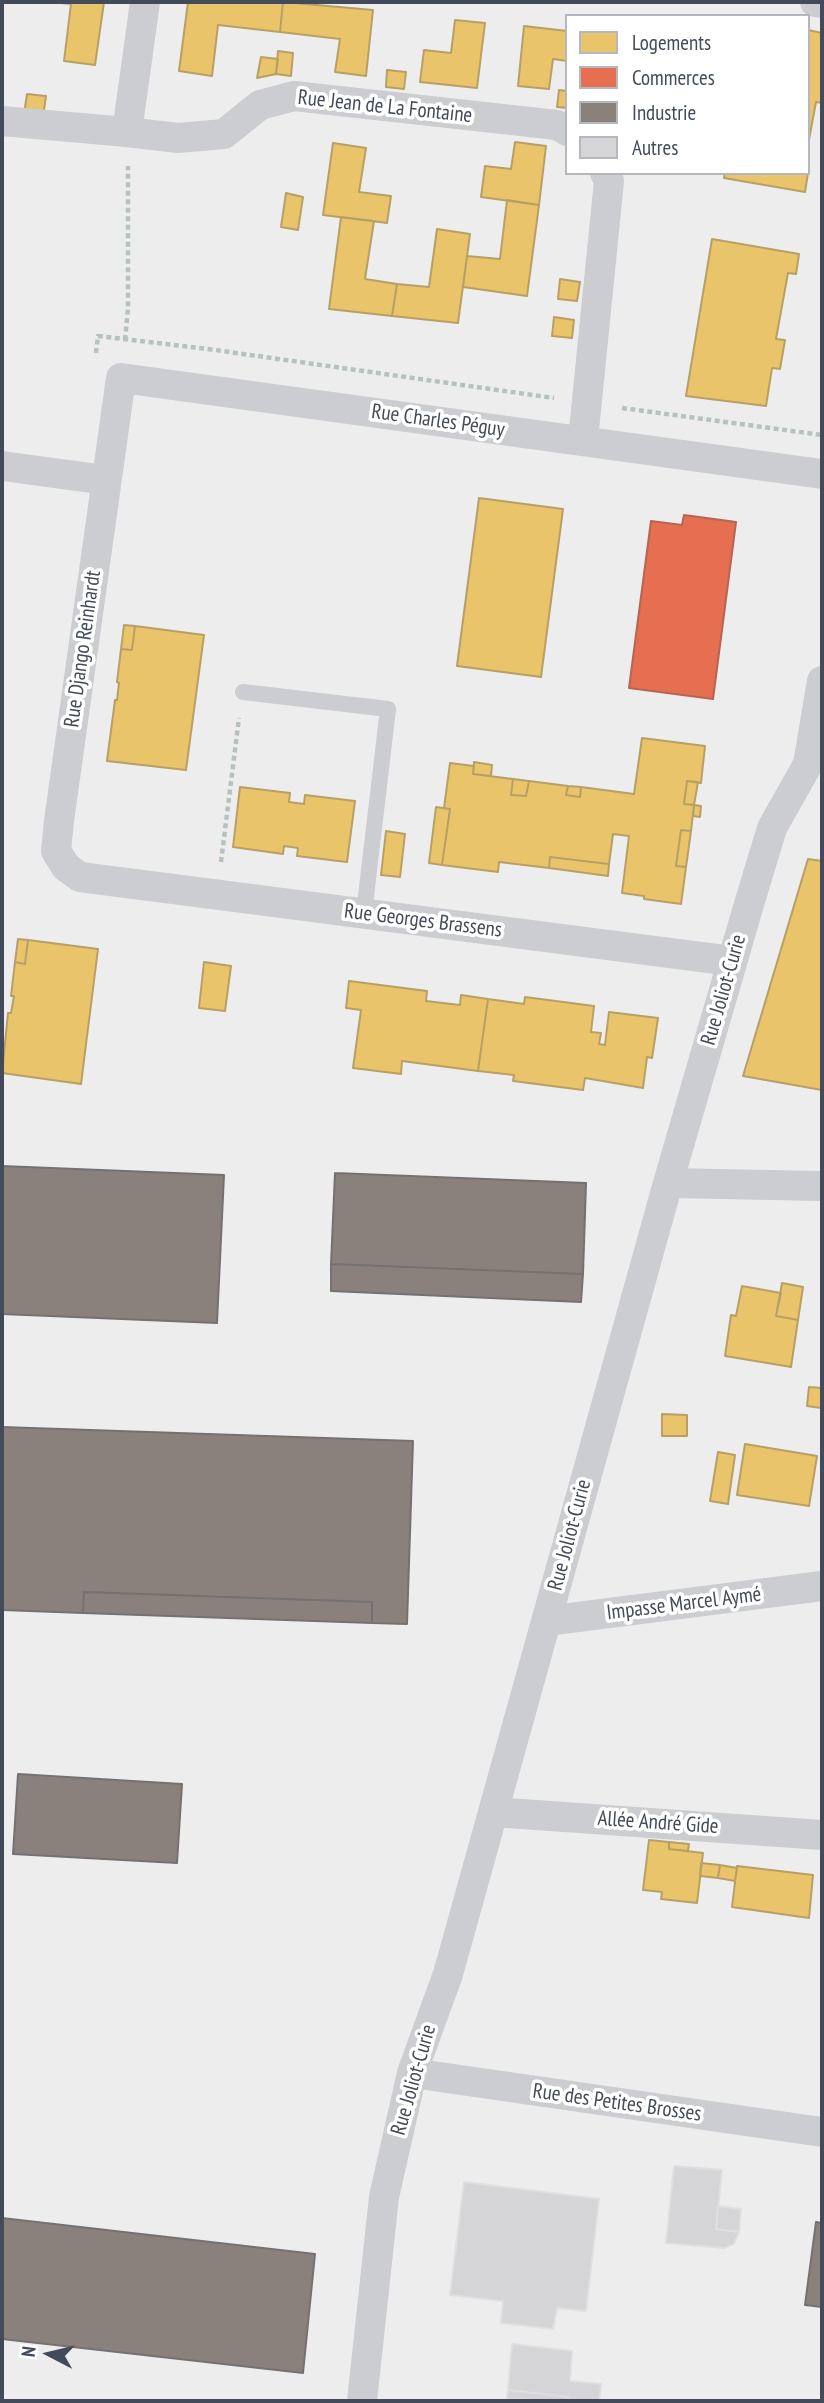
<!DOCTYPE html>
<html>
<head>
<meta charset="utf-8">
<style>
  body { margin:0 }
  #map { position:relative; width:824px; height:2403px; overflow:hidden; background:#eeeded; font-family:"PT Sans Narrow",sans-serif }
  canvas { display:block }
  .frame { position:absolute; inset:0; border:4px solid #434b5a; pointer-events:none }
  .legend { position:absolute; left:565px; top:14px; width:245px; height:161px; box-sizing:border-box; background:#fff; border:2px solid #b4b7bd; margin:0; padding:9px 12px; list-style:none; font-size:21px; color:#434b5a }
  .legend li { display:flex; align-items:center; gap:14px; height:35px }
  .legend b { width:35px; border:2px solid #b4b7bd }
  .north { position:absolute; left:14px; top:2319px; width:70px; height:70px; -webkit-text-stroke:5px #fff; paint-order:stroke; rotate:277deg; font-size:19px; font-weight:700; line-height:28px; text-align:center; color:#434b5a }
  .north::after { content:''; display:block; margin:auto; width:24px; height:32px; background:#434b5a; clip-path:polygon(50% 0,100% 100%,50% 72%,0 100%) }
</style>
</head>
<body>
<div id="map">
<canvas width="824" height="2403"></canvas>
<div class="frame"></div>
<ul class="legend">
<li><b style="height:19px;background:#e9c46a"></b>Logements</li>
<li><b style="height:19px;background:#e76f51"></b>Commerces</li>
<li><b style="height:19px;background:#8a817c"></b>Industrie</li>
<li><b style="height:19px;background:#d5d4d7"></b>Autres</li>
</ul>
<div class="north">N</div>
</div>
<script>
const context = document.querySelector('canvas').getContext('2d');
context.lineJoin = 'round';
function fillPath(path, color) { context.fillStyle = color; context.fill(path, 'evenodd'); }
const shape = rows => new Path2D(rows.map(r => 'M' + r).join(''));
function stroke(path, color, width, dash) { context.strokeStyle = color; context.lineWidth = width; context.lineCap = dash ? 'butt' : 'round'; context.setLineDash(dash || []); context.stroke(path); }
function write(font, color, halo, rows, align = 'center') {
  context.font = font + ' "PT Sans Narrow",sans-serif'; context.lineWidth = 7; context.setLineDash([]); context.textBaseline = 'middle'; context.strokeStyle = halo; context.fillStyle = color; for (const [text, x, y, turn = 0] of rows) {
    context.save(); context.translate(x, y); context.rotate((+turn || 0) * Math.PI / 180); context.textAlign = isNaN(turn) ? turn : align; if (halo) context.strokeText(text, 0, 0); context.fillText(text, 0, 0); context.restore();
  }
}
const homes = shape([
  [51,2,104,2,95,65,64,61,71,4,51,2],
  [188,2,283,2,280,32,218,25,212,76,179,71,188,2],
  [283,2,373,10,366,76,335,72,340,39,280,32,283,2],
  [455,20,485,23,477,88,420,82,424,50,451,53,455,20],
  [524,26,567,31,567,61,553,59,549,89,518,86,524,26],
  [808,30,822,33,822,103,816,102,808,145,808,30],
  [278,51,293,53,291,76,276,74,278,51],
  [261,57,278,59,276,74,257,78,261,57],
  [387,70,406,72,404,89,386,87,387,70],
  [559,90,567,91,567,108,557,107,559,90],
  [27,94,46,96,43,117,24,114,27,94],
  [515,142,546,146,539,205,481,197,485,166,511,169,515,142],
  [333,143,366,148,359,192,391,196,387,223,323,215,333,143],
  [725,173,808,173,805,192,724,178,725,173],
  [286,193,303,197,298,230,281,227,286,193],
  [507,200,539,205,527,296,463,287,467,256,500,259,507,200],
  [341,217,374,221,365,279,397,284,392,316,329,309,341,217],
  [437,229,470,234,458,323,392,316,397,284,429,287,437,229],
  [712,239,799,254,796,274,788,273,776,339,785,340,780,369,772,368,766,406,686,396,712,239],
  [560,279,580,282,577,301,558,299,560,279],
  [554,317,574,320,572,338,552,336,554,317],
  [479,498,563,509,541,677,457,666,479,498],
  [124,625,135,626,132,650,121,649,124,625],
  [135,626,204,635,186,770,107,761,115,700,117,700,119,683,117,682,121,649,132,650,135,626],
  [642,738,705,746,701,783,687,781,684,804,694,805,691,831,681,830,676,866,686,867,681,904,644,899,644,896,622,893,629,836,613,834,609,864,550,857,549,868,499,862,498,872,442,865,450,809,444,808,450,763,474,766,473,774,513,779,511,795,526,796,529,781,568,786,566,795,580,797,581,787,634,794,642,738],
  [474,762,492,765,491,776,473,774,474,762],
  [513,779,529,781,526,796,511,795,513,779],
  [687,781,698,782,694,805,684,804,687,781],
  [568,786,581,787,580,797,566,795,568,786],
  [240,787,290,793,289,802,304,804,305,795,355,801,347,862,297,856,298,848,284,846,283,854,233,847,240,787],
  [694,805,701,806,700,817,693,816,694,805],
  [436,807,450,809,442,865,429,863,436,807],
  [681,830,691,831,686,867,676,866,681,830],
  [386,831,405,834,400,877,381,875,386,831],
  [550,857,609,864,608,876,549,868,550,857],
  [808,859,822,861,822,1090,743,1076,808,859],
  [18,939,28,940,25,964,15,962,18,939],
  [28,940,98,949,81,1084,2,1073,8,1013,11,1013,14,996,11,996,15,962,25,964,28,940],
  [204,962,231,966,225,1011,199,1008,204,962],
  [349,981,427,991,426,1001,460,1005,461,995,488,999,478,1071,402,1061,401,1074,353,1068,361,1010,346,1008,349,981],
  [525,997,594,1006,591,1032,601,1033,599,1044,605,1045,609,1012,658,1018,652,1058,647,1057,643,1088,585,1078,583,1090,513,1081,514,1075,478,1071,488,999,524,1004,525,997],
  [782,1283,803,1287,798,1320,776,1316,782,1283],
  [742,1286,781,1293,776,1316,798,1320,791,1367,725,1356,731,1315,736,1316,742,1286],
  [809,1387,822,1388,821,1408,807,1406,809,1387],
  [662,1414,687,1415,687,1436,662,1436,662,1414],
  [745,1444,817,1456,809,1506,737,1495,745,1444],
  [718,1452,735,1455,728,1504,710,1501,718,1452],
  [649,1840,669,1842,669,1849,703,1853,697,1903,661,1899,662,1892,643,1890,649,1840],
  [669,1842,689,1844,688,1851,669,1849,669,1842],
  [701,1863,720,1865,718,1878,700,1876,701,1863],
  [720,1865,737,1868,735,1881,718,1878,720,1865],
  [737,1866,813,1875,809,1918,732,1907,737,1866]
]);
fillPath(homes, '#e9c46a');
stroke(homes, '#b7a065', 2);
const shops = shape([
  [684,515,736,522,713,699,629,688,651,521,682,525,684,515]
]);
fillPath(shops, '#e76f51');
stroke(shops, '#b66454', 2);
const industry = shape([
  [2,1166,224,1175,217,1323,2,1314,2,1166],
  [335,1173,586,1183,583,1274,331,1264,335,1173],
  [331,1264,583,1274,581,1302,331,1291,331,1264],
  [2,1427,413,1441,407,1624,372,1623,372,1602,84,1592,83,1613,2,1610,2,1427],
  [84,1592,372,1602,372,1623,83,1613,84,1592],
  [18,1774,182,1784,177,1863,13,1854,18,1774],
  [2,2218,315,2254,303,2373,2,2339,2,2218],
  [816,2222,822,2223,822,2307,805,2305,816,2222]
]);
fillPath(industry, '#8a817c');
stroke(industry, '#757172', 2);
const building = shape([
  [674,2166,722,2170,716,2229,739,2232,734,2244,724,2248,666,2243,674,2166],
  [464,2182,599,2199,586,2311,557,2308,553,2329,501,2323,503,2301,450,2295,464,2182],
  [718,2206,741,2209,739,2232,716,2229,718,2206],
  [512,2344,572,2351,570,2381,601,2384,599,2401,567,2401,568,2397,508,2390,512,2344],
  [508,2390,568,2397,567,2401,507,2399,508,2390]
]);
fillPath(building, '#d5d4d7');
stroke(building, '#dfdee0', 2);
stroke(shape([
  [125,340,128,308,128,166],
  [96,353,98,336,208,349,554,398],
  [622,408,822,435],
  [221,862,239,718]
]), '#b6c2c2', 4.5, [5, 3.5]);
stroke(shape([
  [243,692,388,709,364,913]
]), '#cbcdd1', 16);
stroke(shape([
  [815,2,822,3],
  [2,121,127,132,145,2],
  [127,132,178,138,224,134,260,105,294,96,557,125,567,131],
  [583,440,609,181,605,173],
  [2,466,106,480],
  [732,961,80,877,66,867,56,851,59,821,121,378,822,474],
  [668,1183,822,1186],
  [546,1621,822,1586],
  [493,1812,822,1835],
  [412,2073,822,2132],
  [362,2401,384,2197,412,2073,448,1974,668,1183,747,911,772,828,808,764,822,681]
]), '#cbcdd1', 30);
write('21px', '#434b5a', '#fff', [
  ["Rue Jean de La Fontaine",385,107,6],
  ["Rue Charles Péguy",438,421,8],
  ["Rue Django Reinhardt",83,649,-82],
  ["Rue Georges Brassens",423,921,7],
  ["Rue Joliot-Curie",724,990,-74],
  ["Rue Joliot-Curie",570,1535,-75],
  ["Impasse Marcel Aymé",684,1604,-7],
  ["Allée André Gide",658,1823,4],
  ["Rue Joliot-Curie",414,2080,-74],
  ["Rue des Petites Brosses",617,2103,8]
]);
</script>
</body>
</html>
